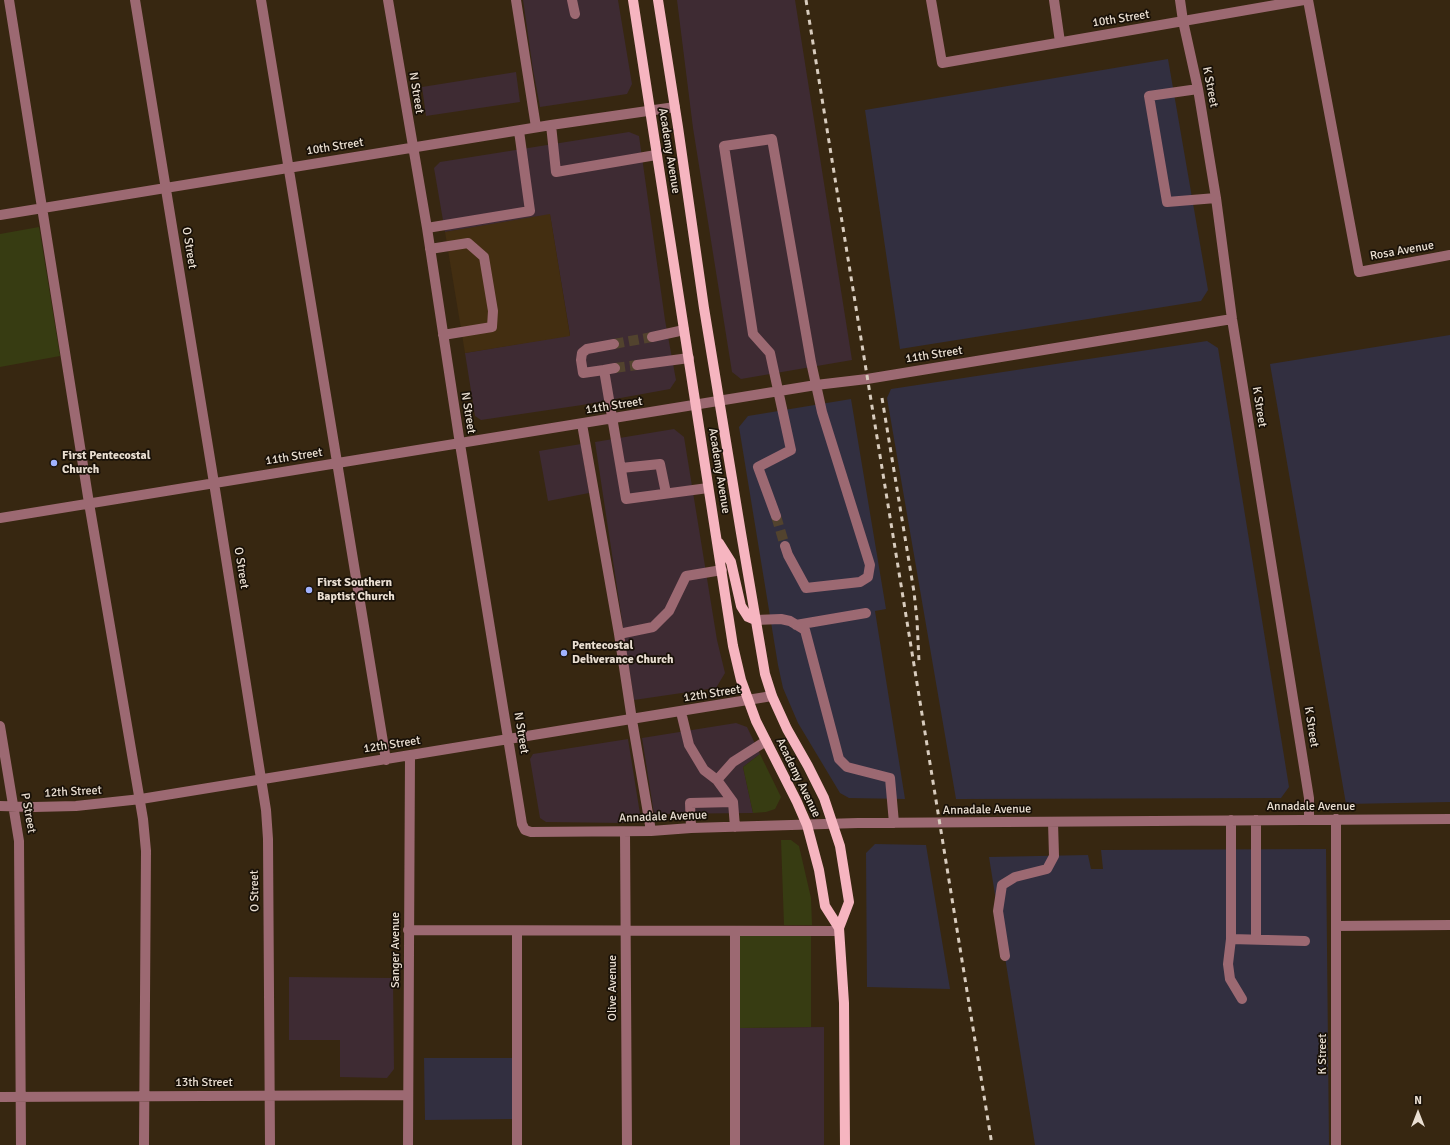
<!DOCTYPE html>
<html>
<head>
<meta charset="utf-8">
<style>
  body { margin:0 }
  #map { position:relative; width:1450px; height:1145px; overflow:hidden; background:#372711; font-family:Signika,sans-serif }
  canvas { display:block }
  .north { position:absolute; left:1398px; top:1093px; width:40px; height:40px; -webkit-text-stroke:3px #191108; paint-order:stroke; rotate:0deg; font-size:11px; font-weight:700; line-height:16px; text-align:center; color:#eadfd2 }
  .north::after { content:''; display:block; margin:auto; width:14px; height:18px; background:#eadfd2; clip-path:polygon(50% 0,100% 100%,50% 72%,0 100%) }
</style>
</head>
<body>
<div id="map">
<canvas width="1450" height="1145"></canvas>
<div class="north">N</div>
</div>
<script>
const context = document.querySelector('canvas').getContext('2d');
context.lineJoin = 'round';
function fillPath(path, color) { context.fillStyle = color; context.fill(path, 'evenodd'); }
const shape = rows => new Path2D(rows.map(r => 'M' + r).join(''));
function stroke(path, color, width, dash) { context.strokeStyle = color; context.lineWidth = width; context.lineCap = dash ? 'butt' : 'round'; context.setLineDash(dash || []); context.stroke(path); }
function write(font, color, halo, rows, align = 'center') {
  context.font = font + ' Signika,sans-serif'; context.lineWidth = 3.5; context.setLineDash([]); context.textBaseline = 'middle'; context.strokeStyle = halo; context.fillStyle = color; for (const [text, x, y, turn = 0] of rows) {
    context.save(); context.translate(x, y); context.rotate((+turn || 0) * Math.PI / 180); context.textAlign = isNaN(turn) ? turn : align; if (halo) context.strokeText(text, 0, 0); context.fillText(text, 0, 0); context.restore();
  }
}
fillPath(shape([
  [523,0,618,0,632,84,627,94,540,107,533,70],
  [677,0,795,0,852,360,741,379,732,372,693,128],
  [516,72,520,102,426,116,422,87],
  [629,132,639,136,665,320,676,380,670,389,582,405,481,420,475,416,465,353,570,335,550,215,445,232,434,168,440,162],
  [674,429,684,437,717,640,725,673,716,688,634,700,595,442],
  [581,444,589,493,548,501,539,451],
  [736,723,747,727,760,754,743,767,753,813,654,814,642,738],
  [628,739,641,820,624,823,546,822,540,818,530,759,533,754],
  [289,977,393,978,394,1069,387,1078,340,1077,340,1040,289,1040],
  [824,1027,824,1145,740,1145,740,1028]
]), '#3e2b33');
fillPath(shape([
  [1168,59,1208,290,1201,301,900,349,865,110],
  [1450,335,1450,802,1346,804,1270,364],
  [1207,341,1218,348,1289,787,1281,798,956,799,887,398,891,389],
  [851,399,886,609,875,611,905,799,849,798,840,793,798,723,783,688,778,665,739,427,748,416],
  [875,844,926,845,950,989,867,987,866,853],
  [1326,849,1329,1145,1035,1145,989,857,1088,855,1091,869,1103,869,1101,850],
  [424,1058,512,1058,513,1119,425,1120]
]), '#322f40');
fillPath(shape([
  [550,214,570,336,465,353,445,232]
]), '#432e11');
fillPath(shape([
  [39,227,60,356,0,367,0,234],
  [760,754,781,797,775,809,766,812,753,813,743,767],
  [781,840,791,840,799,846,811,898,812,925,784,925],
  [738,934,811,934,811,1027,740,1028]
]), '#373c12');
stroke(shape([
  [614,344,652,337],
  [615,368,637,365],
  [776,516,785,546]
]), '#52432e', 10, [10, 5]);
stroke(shape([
  [9,0,89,503,143,819,146,851,144,1145],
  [135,0,214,483,266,810,268,839,270,1145],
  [261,0,386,760],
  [388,0,427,228,460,444,522,824,525,830,531,832,651,831,691,828,858,823,1450,819],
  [516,0,536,127],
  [572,0,575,14],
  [931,0,942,63,1304,0],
  [1054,0,1060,42],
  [1180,0,1183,21,1198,89,1216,198,1232,319,1309,798,1309,819],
  [1308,0,1359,272,1450,255],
  [1198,89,1149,96,1167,202,1216,198],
  [551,125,556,172,656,155],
  [0,215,551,125,675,107],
  [427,228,530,211,519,131],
  [430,249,468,243,484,257,493,311,492,327,443,335],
  [652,337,684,330],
  [614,344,587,349,582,353,581,360,583,373,604,370,626,499,708,488],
  [637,365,689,358],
  [604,370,615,368],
  [582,424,619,634,632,720,651,831],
  [621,468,660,464,666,493],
  [776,516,758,467,791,450,770,353,753,334,724,146,772,139,811,362,822,412,870,565,868,577,860,582,806,588,788,555,785,546],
  [0,518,816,385,867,379,1232,319],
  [755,620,781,619,790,621,805,630,839,759,847,767,890,778,894,823],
  [796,625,866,613],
  [619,634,653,627,669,611,686,576,722,570],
  [681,712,689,745,704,770,717,780],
  [0,726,19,841,21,1145],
  [0,806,34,807,76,806,141,799,772,696],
  [1256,820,1256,939],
  [735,827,733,802,717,780,733,762,766,741],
  [691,828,690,803,733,802],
  [625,832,627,1145],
  [1336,926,1450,925],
  [408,930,839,931],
  [735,931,735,1145],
  [1231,939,1231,820],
  [1005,956,998,911,1002,885,1015,877,1047,869,1054,856,1053,822],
  [1242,999,1230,979,1228,964,1231,939,1305,941],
  [0,1097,408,1095],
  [408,1145,410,756],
  [517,1145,517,931],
  [1336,1145,1336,819]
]), '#9c6972', 10);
stroke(shape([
  [633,0,733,646,741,680,756,721,797,802,807,825,819,870,825,906,839,928,844,1003,845,1145],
  [658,0,678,127,704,308,741,533,765,674,772,696,787,729,808,766,824,798,840,846,849,902,839,928],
  [719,543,731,562,741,606,748,617,755,620]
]), '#f6b5c0', 10);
stroke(shape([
  [806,0,992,1145],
  [882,398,914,592,917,620,919,662]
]), '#d8ccbe', 3, [5, 5]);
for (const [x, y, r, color] of [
  [54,463,4,"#a1b2fd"],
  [309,590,4,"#a1b2fd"],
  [564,653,4,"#a1b2fd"]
]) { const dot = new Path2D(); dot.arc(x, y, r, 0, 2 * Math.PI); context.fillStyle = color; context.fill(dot); stroke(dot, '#191108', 1.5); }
write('12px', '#eadfd2', '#191108', [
  ["10th Street",1121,19,-9],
  ["K Street",1210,87,79],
  ["N Street",416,93,81],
  ["10th Street",335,147,-9],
  ["Academy Avenue",669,151,81],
  ["O Street",189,248,81],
  ["Rosa Avenue",1402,251,-10],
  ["11th Street",934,355,-9],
  ["11th Street",614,406,-9],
  ["K Street",1259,407,81],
  ["N Street",468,413,81],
  ["11th Street",294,457,-9],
  ["Academy Avenue",719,471,81],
  ["O Street",241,568,81],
  ["12th Street",712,694,-9],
  ["K Street",1311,727,81],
  ["N Street",521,733,81],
  ["12th Street",392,745,-9],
  ["Academy Avenue",798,778,64],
  ["12th Street",73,792,-3],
  ["Annadale Avenue",1311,807],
  ["Annadale Avenue",987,810,-1],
  ["P Street",28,813,80],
  ["Annadale Avenue",663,817,-2],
  ["O Street",255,891,-91],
  ["Sanger Avenue",396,950,-90],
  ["Olive Avenue",613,988,-90],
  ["K Street",1323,1054,-90],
  ["13th Street",204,1083]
]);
write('bold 12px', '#eadfd2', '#191108', [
  ["First Pentecostal",62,456],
  ["Church",62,470],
  ["First Southern",317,583],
  ["Baptist Church",317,597],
  ["Pentecostal",572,646],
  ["Deliverance Church",572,660]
], 'left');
</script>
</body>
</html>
